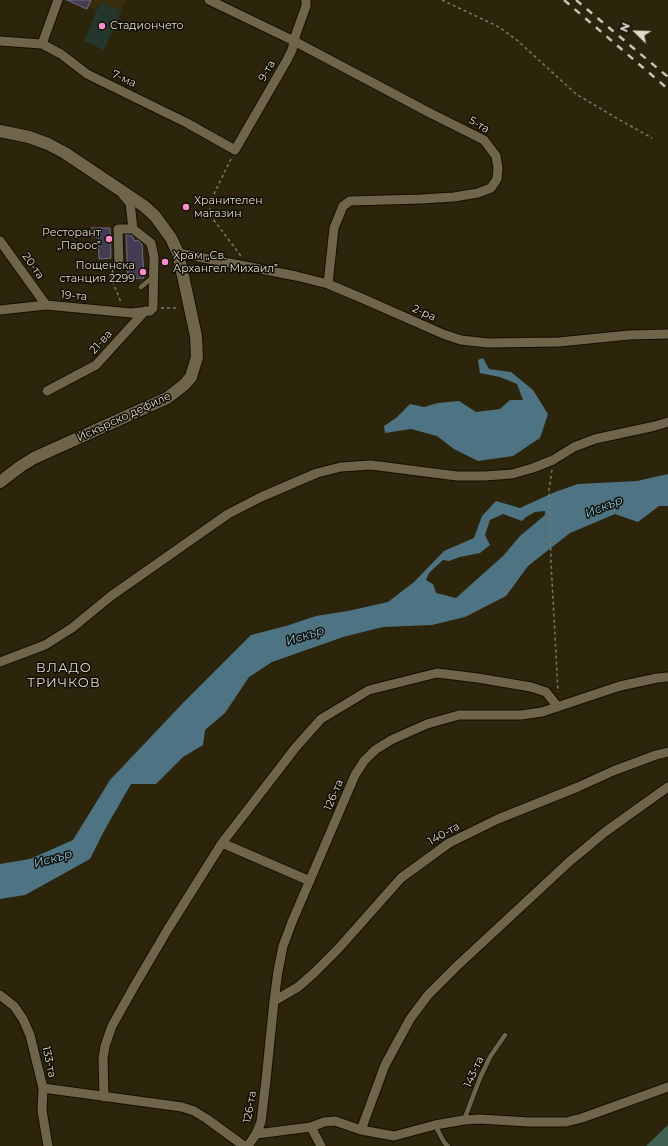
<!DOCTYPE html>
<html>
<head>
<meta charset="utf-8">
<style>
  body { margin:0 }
  #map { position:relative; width:668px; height:1146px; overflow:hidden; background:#2c250c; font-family:Montserrat,sans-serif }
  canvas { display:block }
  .north { position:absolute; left:616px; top:12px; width:40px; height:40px; -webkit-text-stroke:3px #120e05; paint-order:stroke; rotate:293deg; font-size:11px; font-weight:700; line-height:16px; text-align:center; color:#dfdbcc }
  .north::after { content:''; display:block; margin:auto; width:14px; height:18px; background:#dfdbcc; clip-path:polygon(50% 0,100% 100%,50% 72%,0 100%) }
</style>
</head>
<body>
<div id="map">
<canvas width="668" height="1146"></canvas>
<div class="north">N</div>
</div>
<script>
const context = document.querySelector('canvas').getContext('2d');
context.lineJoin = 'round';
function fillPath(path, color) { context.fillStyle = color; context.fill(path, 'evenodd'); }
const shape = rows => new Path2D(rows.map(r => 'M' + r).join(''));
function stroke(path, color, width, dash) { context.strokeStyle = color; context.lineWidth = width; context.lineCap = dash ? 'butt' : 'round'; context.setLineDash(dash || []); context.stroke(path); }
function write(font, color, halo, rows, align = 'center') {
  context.font = font + ' Montserrat,sans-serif'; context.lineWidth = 3; context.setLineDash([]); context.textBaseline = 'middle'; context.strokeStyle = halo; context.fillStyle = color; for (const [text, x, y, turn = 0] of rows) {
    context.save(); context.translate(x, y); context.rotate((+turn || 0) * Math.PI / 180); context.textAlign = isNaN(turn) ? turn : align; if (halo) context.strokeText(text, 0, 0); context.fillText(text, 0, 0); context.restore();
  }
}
fillPath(shape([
  [71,0,126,0,121,11,101,2,95,9,71,2]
]), '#382e0d');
fillPath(shape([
  [100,2,121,11,104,50,84,41]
]), '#25372d');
fillPath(shape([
  [668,1125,668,1146,646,1146]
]), '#40614f');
fillPath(shape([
  [483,358,489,369,511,372,533,390,548,414,540,438,513,456,478,461,454,449,437,436,411,429,385,433,384,426,396,418,410,404,424,407,438,403,459,401,476,412,500,409,510,400,523,400,517,384,500,377,480,373,478,360],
  [668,474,668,506,659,506,638,522,615,514,570,533,528,566,506,596,465,617,432,625,383,627,343,637,272,662,249,677,225,713,205,730,203,745,183,757,156,784,131,784,104,831,90,859,25,895,0,899,0,864,30,859,73,840,110,780,182,704,251,635,286,626,316,616,348,611,388,602,414,582,444,551,474,538,482,516,496,501,520,508,555,492,578,484,637,481],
  [545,511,545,515,520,536,503,556,456,598,436,593,433,584,426,580,429,573,443,560,449,561,460,557,480,553,490,545,485,535,490,520,503,514,522,521,526,517,535,512]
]), '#4e7484');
const building = shape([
  [67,0,91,0,87,9,67,0],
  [92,228,110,228,111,258,99,259,98,237,92,237,92,228],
  [126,235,131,235,133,237,134,241,138,240,142,244,144,278,128,279,126,235]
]);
fillPath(building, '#433d54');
stroke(building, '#716b84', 1);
const lane = shape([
  [141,287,153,277],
  [464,1120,480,1078,490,1057,505,1035],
  [435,1125,444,1142,448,1146]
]);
const street = shape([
  [209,0,294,41,430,113,484,140,496,156,498,168,497,179,491,188,478,193,454,197,421,199,350,201,343,206,334,228,328,284],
  [0,41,42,44,61,54,87,74,187,123,235,150,287,60,292,50,296,34,306,6,306,0],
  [42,44,58,0],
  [0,241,46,305],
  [178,253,296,276,328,284,359,297,443,334,461,340,488,343,559,342,629,335,668,334],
  [119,265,118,229,133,229],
  [0,310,46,305,131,313,150,311,153,308,154,257,151,243,133,229,130,203,123,195],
  [47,391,96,365,145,311],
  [0,662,45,645,72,628,111,596,228,514,261,497,317,473,341,467,371,465,457,476,485,476,512,474,533,468,553,460,574,447,595,439,655,426,668,422],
  [222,843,310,881],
  [0,995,14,1006,23,1019,30,1035,43,1088,42,1111,48,1146],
  [274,1001,298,987,314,973,338,949,401,878,449,843,498,819,578,787,613,771,656,755,668,752],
  [43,1088,182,1107,194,1111,207,1119,244,1146],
  [104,1097,103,1059,105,1046,112,1026,135,985,168,929,222,843,296,747,321,719,369,690,437,673,478,678,531,687,546,692,558,707],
  [311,1127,321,1146],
  [361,1130,385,1065,410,1019,428,995,457,966,569,862,605,832,668,787],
  [256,1134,311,1127,324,1122,335,1121,361,1130,394,1136,435,1125,464,1120,479,1119,529,1122,566,1122,582,1118,668,1087],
  [248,1146,256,1134,261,1122,266,1080,274,1001,278,971,283,946,292,922,355,775,364,761,375,750,391,740,427,724,459,715,521,715,542,712,620,686,657,678,668,677]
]);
const secondary = shape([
  [0,131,29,137,48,144,65,153,144,206,155,216,171,238,178,253,196,336,197,357,191,377,184,385,167,398,34,458,21,466,0,482]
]);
stroke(lane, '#150e00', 6);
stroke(street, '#150e00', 11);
stroke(secondary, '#150e00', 14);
stroke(shape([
  [442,0,499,27,518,41,576,94,618,119,652,138],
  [231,159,212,198,210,209,213,219,241,256],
  [113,270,111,278,121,302],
  [161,308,179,308],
  [552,470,549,489,551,561,558,692]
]), '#7e7964', 1.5, [3, 3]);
stroke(lane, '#6e654b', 4.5);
stroke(street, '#6e654b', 9);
stroke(secondary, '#6e654b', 12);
stroke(shape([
  [564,0,668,89],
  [576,0,668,77]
]), '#c7c3b2', 2.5, [7, 7]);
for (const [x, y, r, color] of [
  [102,26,4,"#f98fca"],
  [186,207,4,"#f98fca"],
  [109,239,4,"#f98fca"],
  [165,262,4,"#f98fca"],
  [143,272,4,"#f98fca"]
]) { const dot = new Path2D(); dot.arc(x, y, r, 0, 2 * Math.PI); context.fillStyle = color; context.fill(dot); stroke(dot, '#120e05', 1.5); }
write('11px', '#dfdbcc', '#120e05', [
  ["Стадиончето",110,26],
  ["Хранителен",194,201],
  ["магазин",194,214],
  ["Ресторант",101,233,"right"],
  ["„Парос‟",101,246,"right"],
  ["Храм „Св.",173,256],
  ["Архангел Михаил‟",173,269],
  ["Пощенска",135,266,"right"],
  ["станция 2299",135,279,"right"]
], 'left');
write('11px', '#dfdbcc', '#120e05', [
  ["9-та",267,71,-60],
  ["7-ма",124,79,25],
  ["5-та",479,125,30],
  ["20-та",33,266,55],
  ["19-та",74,296,5],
  ["2-ра",424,313,24],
  ["21-ва",101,342,-48],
  ["Искърско дефиле",124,417,-25],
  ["126-та",334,795,-67],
  ["140-та",444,834,-30],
  ["133-та",49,1062,78],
  ["143-та",474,1072,-66],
  ["126-та",250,1107,-80]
]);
write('italic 12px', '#86c9e6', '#120e05', [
  ["Искър",604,507,-22],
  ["Искър",305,636,-17],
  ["Искър",53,859,-16]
]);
context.letterSpacing = '1px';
write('13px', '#dfdbcc', '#120e05', [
  ["ВЛАДО",64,668],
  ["ТРИЧКОВ",64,683]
]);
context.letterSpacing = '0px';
</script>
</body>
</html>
